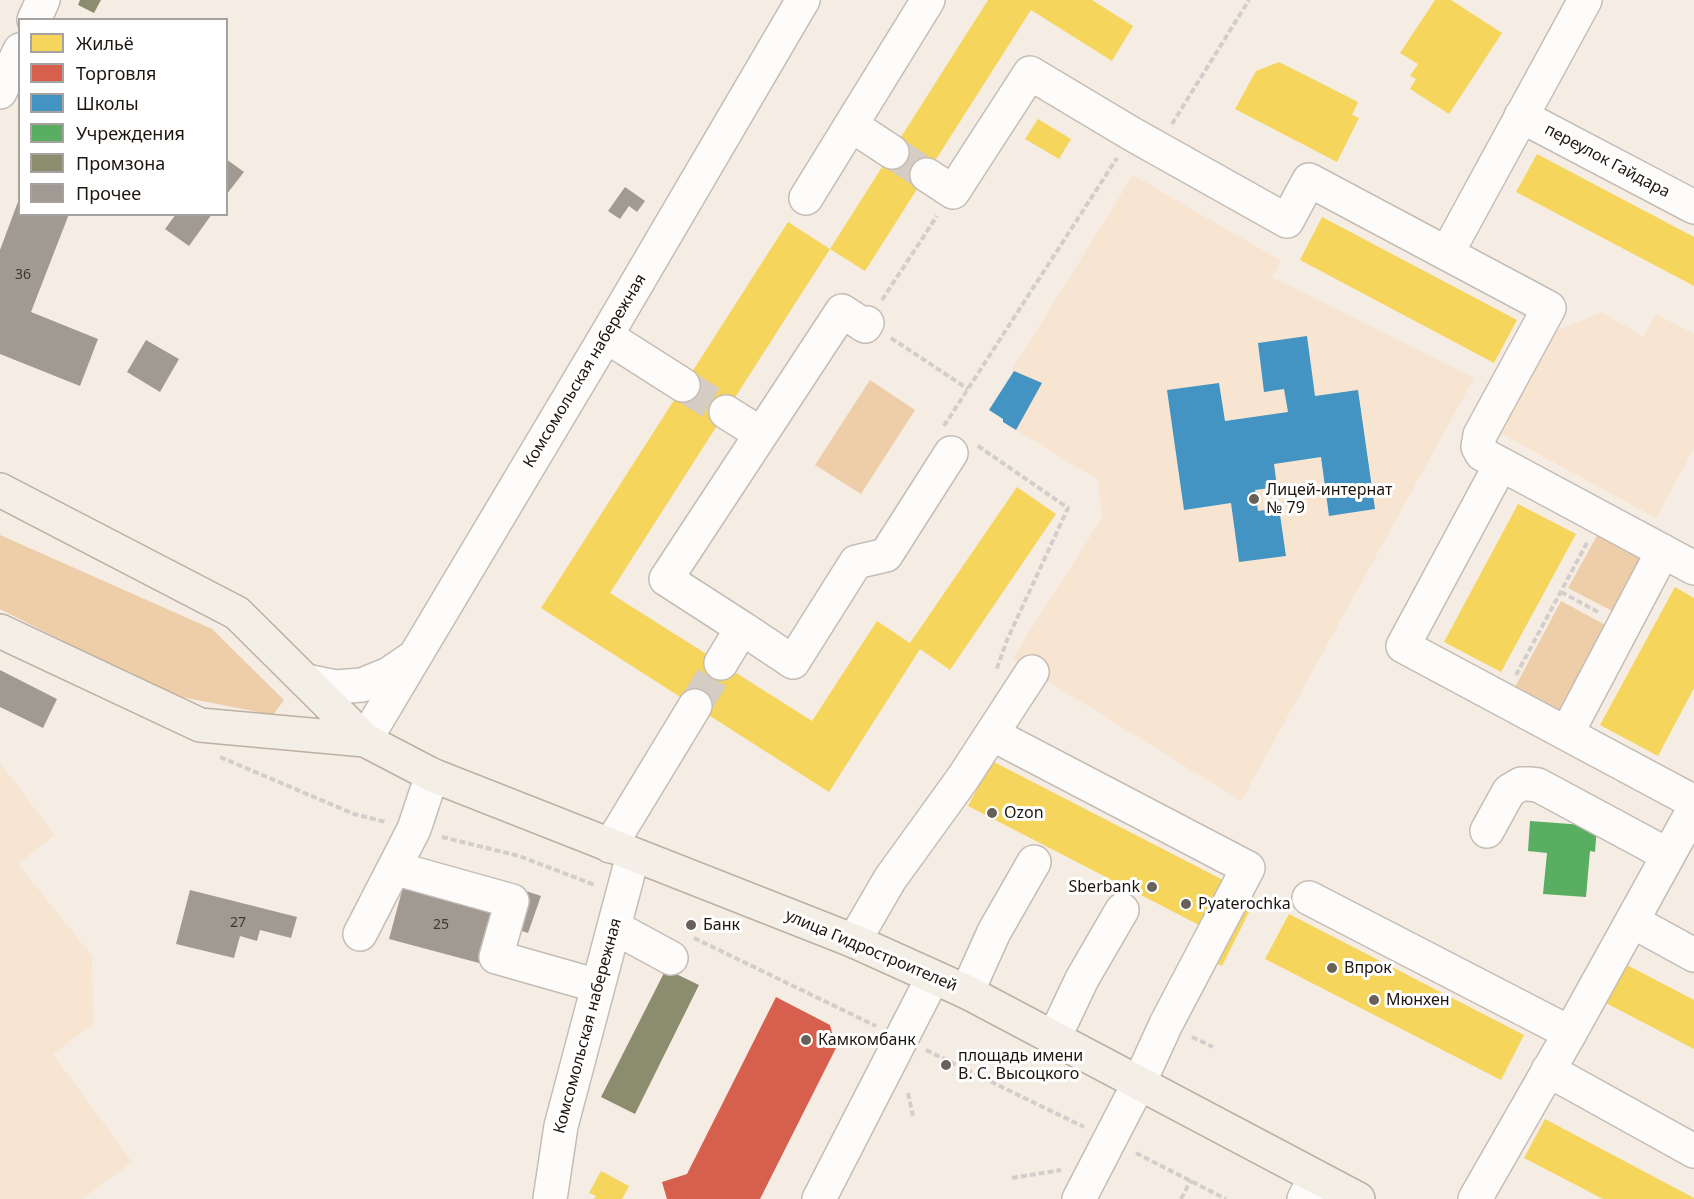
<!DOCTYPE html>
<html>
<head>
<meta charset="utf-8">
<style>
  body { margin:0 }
  #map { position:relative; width:1694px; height:1199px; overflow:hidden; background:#f5ece3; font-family:"Noto Sans",sans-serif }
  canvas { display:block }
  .legend { position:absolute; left:18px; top:18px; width:210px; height:198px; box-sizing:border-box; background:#fff; border:2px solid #a5a29f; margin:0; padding:8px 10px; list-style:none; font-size:18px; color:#1d160f }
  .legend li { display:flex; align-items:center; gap:12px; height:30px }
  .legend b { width:30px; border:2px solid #a5a29f }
</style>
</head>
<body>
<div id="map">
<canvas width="1694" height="1199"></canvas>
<ul class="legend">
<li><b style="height:16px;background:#f6d55c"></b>Жильё</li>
<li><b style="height:16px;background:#d6604d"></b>Торговля</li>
<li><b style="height:16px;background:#4393c3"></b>Школы</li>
<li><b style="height:16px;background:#5aae61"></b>Учреждения</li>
<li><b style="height:16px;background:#8c8c6e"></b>Промзона</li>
<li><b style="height:16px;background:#a19a93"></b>Прочее</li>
</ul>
</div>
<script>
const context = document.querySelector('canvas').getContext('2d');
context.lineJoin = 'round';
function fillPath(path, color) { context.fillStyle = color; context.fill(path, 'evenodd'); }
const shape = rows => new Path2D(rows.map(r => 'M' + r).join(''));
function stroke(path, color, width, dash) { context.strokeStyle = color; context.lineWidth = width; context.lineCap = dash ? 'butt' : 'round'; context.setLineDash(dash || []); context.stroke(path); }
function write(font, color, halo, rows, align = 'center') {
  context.font = font + ' "Noto Sans",sans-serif'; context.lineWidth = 6; context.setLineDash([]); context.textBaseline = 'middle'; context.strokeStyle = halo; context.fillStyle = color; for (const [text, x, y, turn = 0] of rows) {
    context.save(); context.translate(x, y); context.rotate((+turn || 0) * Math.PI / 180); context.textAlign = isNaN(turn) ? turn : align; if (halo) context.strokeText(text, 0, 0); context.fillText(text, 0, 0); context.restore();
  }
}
fillPath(shape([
  [1133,175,1281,261,1272,277,1474,378,1241,801,1012,659,1102,518,1098,480,1003,422,1003,418,989,410,1014,371,1012,370],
  [1602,312,1643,337,1656,314,1694,334,1694,448,1656,518,1498,432,1556,331],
  [0,763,55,835,18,864,92,956,93,1024,53,1054,132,1162,82,1199,0,1199]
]), '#f7e5d1');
fillPath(shape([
  [870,380,915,410,861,494,815,465],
  [1599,532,1650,559,1620,615,1568,588],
  [0,535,212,629,284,700,273,715,166,694,0,609],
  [1561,601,1613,629,1559,713,1514,689]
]), '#eecea9');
fillPath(shape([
  [988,0,1092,0,1133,26,1112,61,1031,10,865,271,830,249,610,593,812,721,877,621,910,643,1017,487,1056,514,950,670,920,649,829,792,541,608,788,222,830,249],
  [1435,0,1451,0,1502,33,1449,114,1410,89,1416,79,1410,76,1418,64,1400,53],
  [1279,62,1358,102,1352,115,1359,118,1337,162,1235,109,1256,71],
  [1038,119,1071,139,1059,159,1025,139],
  [1537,154,1694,237,1694,286,1516,192],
  [1322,217,1517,320,1494,363,1300,260],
  [1518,504,1576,534,1501,672,1444,642],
  [1675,587,1694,598,1694,688,1658,756,1600,725],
  [992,761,1227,882,1203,927,968,806],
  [1239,890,1256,898,1222,966,1205,958],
  [1289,914,1524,1035,1501,1080,1265,959],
  [1627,965,1694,1000,1694,1049,1606,1003],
  [1545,1119,1694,1198,1694,1199,1603,1199,1524,1158],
  [601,1171,629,1186,622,1199,594,1199,596,1196,589,1193]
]), '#f6d55c');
fillPath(shape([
  [776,997,830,1025,836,1048,760,1199,667,1199,662,1182,687,1174]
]), '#d6604d');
fillPath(shape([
  [1307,336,1315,396,1358,390,1375,509,1329,516,1321,457,1274,464,1277,487,1255,490,1258,511,1279,508,1286,556,1239,562,1231,503,1184,510,1167,390,1219,383,1225,421,1288,412,1284,389,1264,392,1258,343],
  [1014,371,1042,383,1016,430,1003,422,1003,419,989,410]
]), '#4393c3');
fillPath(shape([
  [1530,821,1597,826,1595,852,1590,851,1586,897,1543,894,1547,853,1528,851]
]), '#5aae61');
fillPath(shape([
  [80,0,101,0,94,13,78,5],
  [666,969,699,985,635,1114,601,1097]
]), '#8c8c6e');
fillPath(shape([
  [226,159,244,172,226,195],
  [625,187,645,201,637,212,629,206,620,219,608,211],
  [19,199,20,214,69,214,31,312,98,339,80,386,0,354,0,250],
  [176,214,212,214,189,246,165,229],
  [146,340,179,359,160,392,127,372],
  [0,670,57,699,43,728,0,707],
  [403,887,493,911,479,963,389,939],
  [190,890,297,917,291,938,260,930,257,941,240,936,234,958,176,944],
  [526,891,541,896,528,933,513,928]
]), '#a19a93');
stroke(shape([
  [892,152,927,175],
  [683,385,726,412],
  [695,706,721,663]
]), '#d5ccc3', 33, [33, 16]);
const minor = shape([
  [34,20,43,0],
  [0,92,20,50],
  [1521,116,1694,207],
  [851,125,892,152],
  [927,175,953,192,1030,73,1132,134,1287,221,1309,180,1549,308,1480,435,1478,447,1482,454,1694,568],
  [806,198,928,0],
  [1447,253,1585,0],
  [606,336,683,385],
  [726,412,761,434],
  [1501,464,1403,646,1694,802],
  [742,628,793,662,856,562,886,555,951,453],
  [721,663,742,628,666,579,842,311,865,326,867,323],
  [306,681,335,687,362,685,389,674,414,657],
  [1567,733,1663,551],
  [992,734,1248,868,1166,1024,1139,1083,1079,1199],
  [365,740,606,336,803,0],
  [1487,831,1509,791,1521,784,1529,784,1538,785,1668,855],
  [610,846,695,706],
  [394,868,512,901,496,957,598,986],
  [1309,898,1570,1033],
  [1632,921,1694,955],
  [614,927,671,958],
  [360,934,414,829,432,775],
  [854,941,890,879,963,778,1032,672],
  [967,992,994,932,1034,862],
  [1054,1038,1082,979,1122,910],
  [1548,1070,1694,1151],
  [550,1199,561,1126,633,855],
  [819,1199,933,977],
  [1304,1199,1316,1177],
  [1475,1199,1570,1033,1694,809]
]);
const major = shape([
  [0,490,237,613,365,740,432,775,854,941,967,992,1358,1199],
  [0,631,200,725,365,740]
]);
stroke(minor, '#c5bdb5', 36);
stroke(major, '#bcb0a2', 36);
stroke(shape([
  [1172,124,1249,0],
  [882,300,937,216],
  [891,338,968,389],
  [944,426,1117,158],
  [978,446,1068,508,1007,640,996,671],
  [1561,592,1600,613],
  [1516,675,1588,541],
  [220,757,354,814,386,822],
  [442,837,519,856,595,885],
  [694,938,876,1026],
  [1192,1037,1213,1047],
  [926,1050,1084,1127],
  [908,1093,913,1116],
  [1136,1153,1226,1199],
  [1012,1178,1061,1170],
  [1181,1199,1191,1180]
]), '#d1cecb', 4, [6, 3]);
stroke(minor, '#fefcfb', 33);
stroke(major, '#f3eee6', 33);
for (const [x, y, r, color] of [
  [1254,499,6,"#696159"],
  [992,813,6,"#696159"],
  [1152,887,6,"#696159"],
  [1186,904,6,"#696159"],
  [691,925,6,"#696159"],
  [1332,968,6,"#696159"],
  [1374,1000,6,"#696159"],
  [806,1040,6,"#696159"],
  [946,1065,6,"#696159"]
]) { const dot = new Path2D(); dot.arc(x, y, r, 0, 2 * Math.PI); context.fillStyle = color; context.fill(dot); stroke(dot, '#fff', 2); }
write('14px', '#3e3730', null, [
  ["36",23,275],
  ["27",238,923],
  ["25",441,925]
]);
write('16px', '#1d160f', '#fff', [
  ["переулок Гайдара",1607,161,28],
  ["Комсомольская набережная",585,371,-59],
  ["улица Гидростроителей",871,951,23],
  ["Комсомольская набережная",588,1026,-75]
]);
write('16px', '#1d160f', '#fff', [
  ["Лицей-интернат",1266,490],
  ["№ 79",1266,508],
  ["Ozon",1004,813],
  ["Sberbank",1140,887,"right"],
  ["Pyaterochka",1198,904],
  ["Банк",703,925],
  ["Впрок",1344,968],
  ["Мюнхен",1386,1000],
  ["Камкомбанк",818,1040],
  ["площадь имени",958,1056],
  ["В. С. Высоцкого",958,1074]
], 'left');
</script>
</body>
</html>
